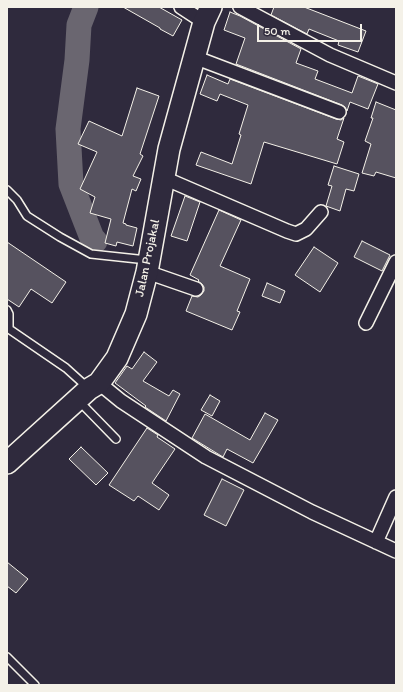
<!DOCTYPE html>
<html>
<head>
<meta charset="utf-8">
<style>
  body { margin:0 }
  #map { position:relative; width:403px; height:692px; overflow:hidden; background:#2f2a3d; font-family:Itim,sans-serif }
  canvas { display:block }
  .frame { position:absolute; inset:0; border:8px solid #f4f1e8; pointer-events:none }
  .scale { position:absolute; left:257px; top:24px; width:105px; height:18px; box-sizing:border-box; border:2px solid #f4f1e8; border-top:0; padding-left:5px; font-size:12px; line-height:14px; white-space:nowrap; color:#f4f1e8; -webkit-text-stroke:3px #2f2a3d; paint-order:stroke }
</style>
</head>
<body>
<div id="map">
<canvas width="403" height="692"></canvas>
<div class="frame"></div>
<div class="scale">50 m</div>
</div>
<script>
const context = document.querySelector('canvas').getContext('2d');
context.lineJoin = 'round';
const shape = rows => new Path2D(rows.map(r => 'M' + r).join(''));
function stroke(path, color, width, dash) { context.strokeStyle = color; context.lineWidth = width; context.lineCap = dash ? 'butt' : 'round'; context.setLineDash(dash || []); context.stroke(path); }
function fillPath(path, color) { context.fillStyle = color; context.fill(path, 'evenodd'); }
function write(font, color, halo, rows, align = 'center') {
  context.font = font + ' Itim,sans-serif'; context.lineWidth = 3.5; context.setLineDash([]); context.textBaseline = 'middle'; context.strokeStyle = halo; context.fillStyle = color; for (const [text, x, y, turn = 0] of rows) {
    context.save(); context.translate(x, y); context.rotate((+turn || 0) * Math.PI / 180); context.textAlign = isNaN(turn) ? turn : align; if (halo) context.strokeText(text, 0, 0); context.fillText(text, 0, 0); context.restore();
  }
}
stroke(shape([
  [86,7,79,25,77,60,68,129,71,184,92,238,95,241]
]), '#6a6670', 25);
const building = shape([
  [123,7,159,7,182,20,173,36,160,29,160,28,123,7],
  [274,7,304,7,366,31,358,52,338,45,339,41,309,29,307,34,271,15,274,7],
  [230,12,240,16,301,49,296,63,318,71,315,79,352,93,358,76,378,84,368,109,350,102,347,111,345,107,342,105,236,64,245,38,224,30,230,12],
  [207,75,228,84,230,79,336,119,341,120,344,118,337,139,344,142,337,164,264,142,251,184,196,165,201,152,232,164,241,135,239,134,248,105,220,94,217,101,200,94,207,75],
  [137,88,159,96,140,154,143,156,133,176,141,179,136,191,132,189,123,223,126,224,126,225,137,228,133,246,117,242,116,246,105,243,111,219,90,213,95,197,80,189,97,152,78,144,89,121,122,136,137,88],
  [376,102,396,110,396,178,376,172,374,176,362,173,371,144,365,141,373,118,371,118,376,102],
  [334,166,359,174,354,191,346,189,340,211,326,206,332,186,328,185,334,166],
  [185,196,200,202,187,241,171,236,185,196],
  [219,210,241,220,220,266,250,279,237,311,240,312,232,330,186,311,192,296,198,297,201,295,204,291,204,287,202,284,198,281,199,280,190,275,219,210],
  [362,241,390,255,382,271,354,257,362,241],
  [7,242,66,282,52,303,31,289,19,307,7,299,7,242],
  [314,247,338,263,320,292,295,275,314,247],
  [267,283,285,291,280,303,262,296,267,283],
  [144,352,157,362,143,381,169,396,173,390,180,394,166,421,145,407,146,406,115,383,127,366,132,369,144,352],
  [210,395,220,401,212,416,201,410,210,395],
  [265,413,278,420,253,463,227,449,223,457,192,438,205,414,250,440,265,413],
  [147,428,158,435,157,437,175,449,152,483,169,495,159,510,138,496,134,501,109,485,147,428],
  [81,447,108,473,96,485,69,459,81,447],
  [222,479,244,490,226,526,204,515,222,479],
  [7,562,28,579,16,593,7,586,7,562]
]);
fillPath(building, '#56525f');
stroke(building, '#f4f1e8', 1);
const lane = shape([
  [7,190,17,200,27,216,60,237,91,254,147,260],
  [7,310,9,314,9,329],
  [9,329,66,368,87,387],
  [78,400,116,439],
  [7,657,35,685]
]);
const street = shape([
  [181,7,204,22],
  [240,7,330,55,396,83],
  [194,57,339,112],
  [164,178,287,231,296,234,306,229,321,212],
  [147,272,196,289],
  [366,323,396,262],
  [99,383,121,401,206,457,312,512,396,551],
  [376,542,396,497]
]);
const primary = shape([
  [7,463,89,389,99,383,117,358,136,314,147,272,169,149,204,22,211,7]
]);
stroke(lane, '#f4f1e8', 10);
stroke(street, '#f4f1e8', 16);
stroke(primary, '#f4f1e8', 24);
stroke(lane, '#2f2a3d', 7);
stroke(street, '#2f2a3d', 13);
stroke(primary, '#2f2a3d', 21);
write('13px', '#f4f1e8', '#2f2a3d', [
  ["Jalan Projakal",148,258,-78]
]);
</script>
</body>
</html>
